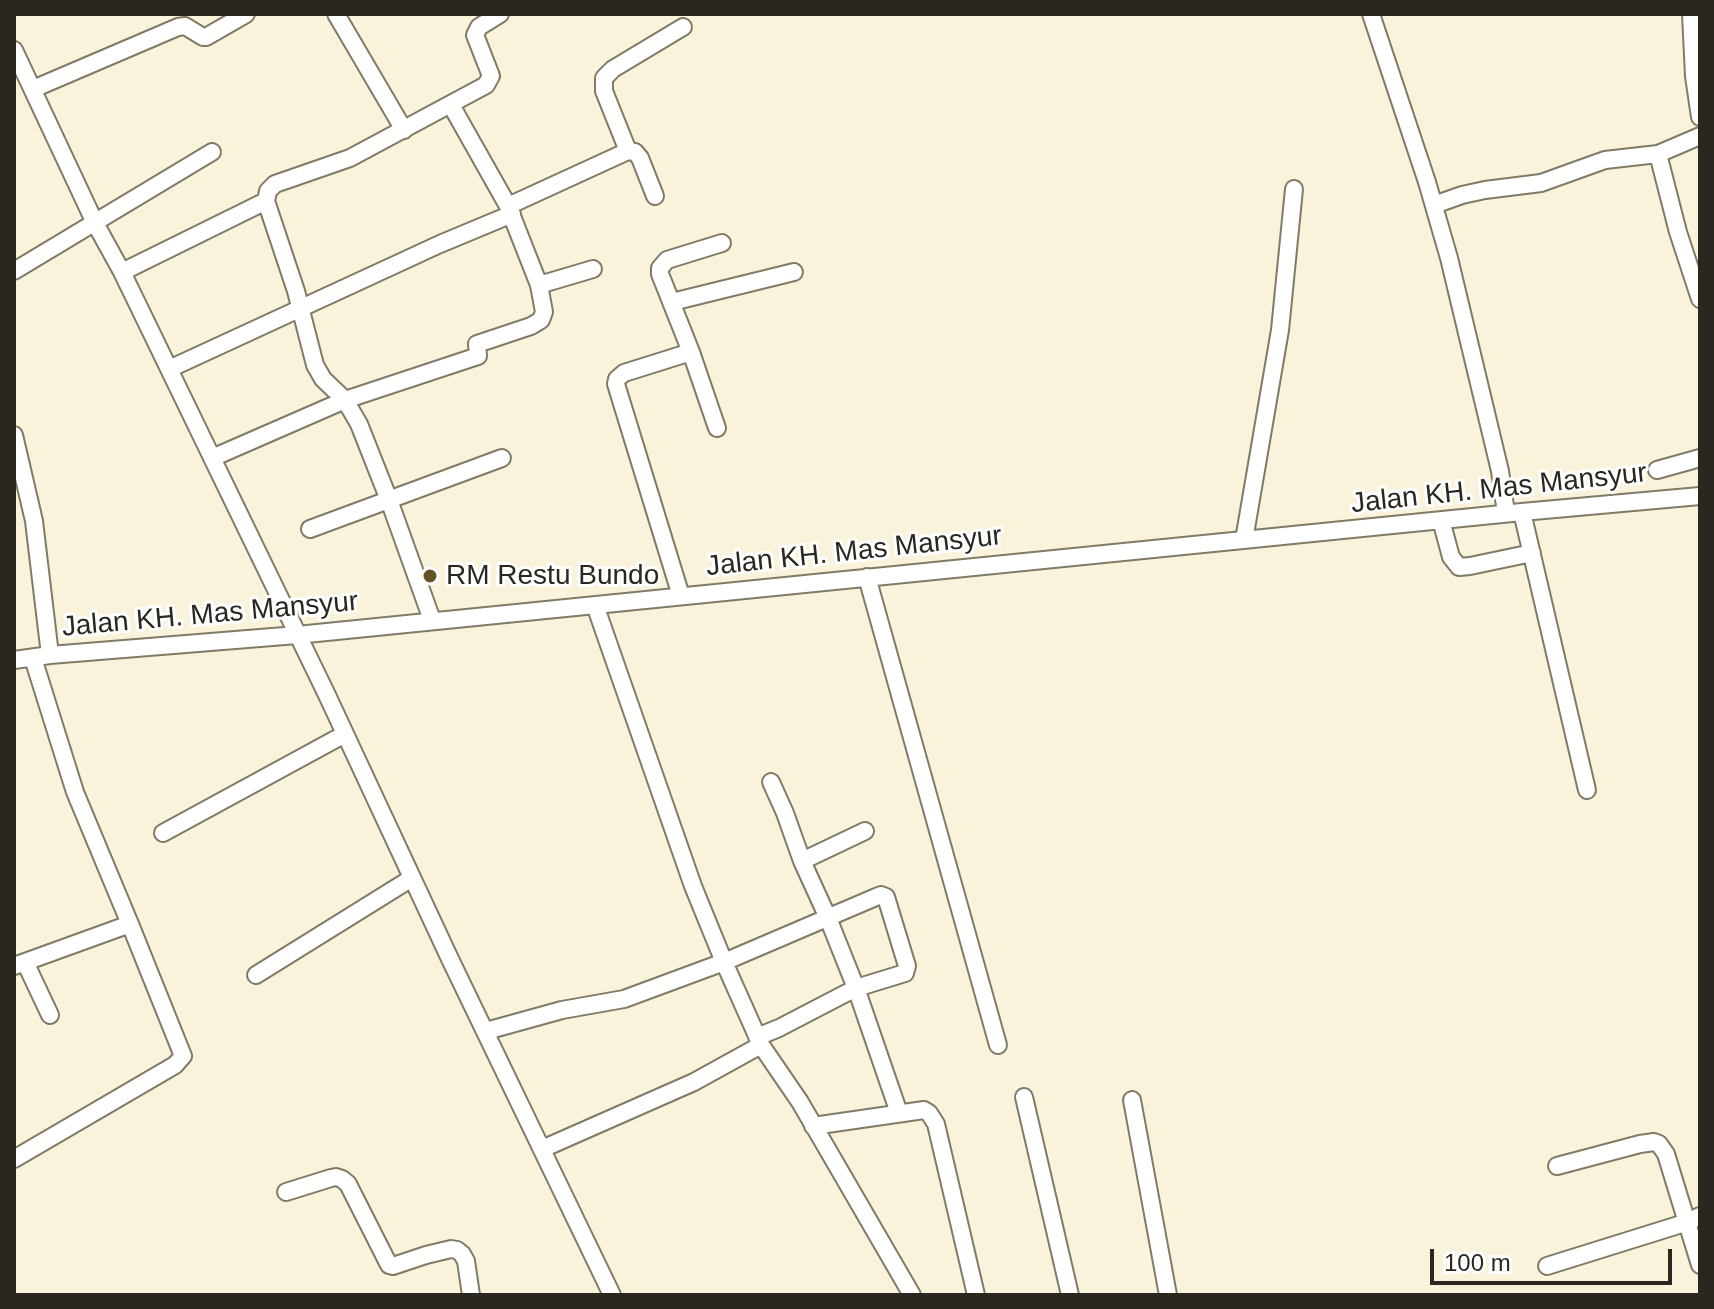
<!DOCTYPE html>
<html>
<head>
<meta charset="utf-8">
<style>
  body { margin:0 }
  #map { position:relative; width:1714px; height:1309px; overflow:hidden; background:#f9f3dc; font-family:Arial,sans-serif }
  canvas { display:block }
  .frame { position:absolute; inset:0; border:16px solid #29271f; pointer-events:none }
  .scale { position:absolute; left:1430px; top:1249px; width:242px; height:36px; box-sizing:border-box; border:4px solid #29271f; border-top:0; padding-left:10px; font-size:24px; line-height:28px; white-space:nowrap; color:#29271f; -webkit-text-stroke:6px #fff; paint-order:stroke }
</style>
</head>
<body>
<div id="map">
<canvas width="1714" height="1309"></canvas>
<div class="frame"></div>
<div class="scale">100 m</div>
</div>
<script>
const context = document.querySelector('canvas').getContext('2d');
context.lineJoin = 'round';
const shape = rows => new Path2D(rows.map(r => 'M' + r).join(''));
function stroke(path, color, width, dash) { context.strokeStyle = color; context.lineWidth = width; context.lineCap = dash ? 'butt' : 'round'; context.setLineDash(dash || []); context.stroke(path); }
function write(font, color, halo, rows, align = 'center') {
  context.font = font + ' Arial,sans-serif'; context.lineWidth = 6; context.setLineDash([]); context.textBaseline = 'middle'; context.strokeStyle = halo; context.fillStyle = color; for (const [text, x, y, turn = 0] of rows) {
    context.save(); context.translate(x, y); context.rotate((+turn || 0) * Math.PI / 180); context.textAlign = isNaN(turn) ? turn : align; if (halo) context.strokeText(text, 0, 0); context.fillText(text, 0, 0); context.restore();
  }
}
const minor = shape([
  [336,14,404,130],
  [1371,14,1427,182,1449,258,1500,471,1506,513],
  [1691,14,1694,76,1700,117],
  [14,50,95,223,122,272,327,695,450,959,612,1295],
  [33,89,178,27,185,26,203,37,206,37,246,14],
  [628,151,604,91,604,78,613,69,683,27],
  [1658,154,1678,232,1700,299],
  [1434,205,1462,195,1485,190,1541,183,1605,160,1658,154,1700,136],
  [508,206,628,151,635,152,640,158,655,196],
  [14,271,212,152],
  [122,272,266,201],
  [539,285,593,269],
  [672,302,794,272],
  [691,352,717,428],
  [169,369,440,244,512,214],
  [14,435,34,521,50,655],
  [212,458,345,400,478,356,477,344,531,326,541,320,544,312,539,285,508,206,451,105],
  [1657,470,1700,458],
  [1522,512,1587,790],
  [1441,520,1451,557,1459,567,1470,566,1532,553],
  [310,529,502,458],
  [1244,540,1280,330,1294,189],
  [867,577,998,1045],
  [681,596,616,384,617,379,624,373,691,352,660,274,660,268,667,260,722,243],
  [595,605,693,886,724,962,761,1045,800,1102,912,1295],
  [432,620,389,500,359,424,345,400,323,379,315,365,296,291,266,201,268,191,275,184,350,158,486,85,491,76,475,35,479,27,500,14],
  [14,660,50,655,297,635,1522,512,1700,496],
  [771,782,785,813,802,861,828,918,856,988,899,1113],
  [163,833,345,734],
  [802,861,865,831],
  [25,962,50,1015],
  [14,966,130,924],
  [256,975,412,878],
  [486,1031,562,1010,624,999,724,962,876,897,881,895,886,897,907,966,905,973,856,988,779,1028,757,1037],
  [1024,1097,1070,1295],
  [1132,1100,1168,1295],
  [813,1126,924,1110,929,1113,936,1124,976,1295],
  [542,1149,694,1082,761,1045],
  [14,1159,175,1065,183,1056,130,924,75,792,33,658],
  [1557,1166,1640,1144,1654,1142,1659,1144,1666,1154,1700,1265],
  [286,1192,331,1178,336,1177,342,1179,348,1184,389,1265,393,1266,426,1255,451,1249,457,1250,462,1254,466,1261,471,1295],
  [1547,1266,1688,1222,1700,1216]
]);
stroke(minor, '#807a66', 20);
stroke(minor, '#fff', 16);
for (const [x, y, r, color] of [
  [430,576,8,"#635521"]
]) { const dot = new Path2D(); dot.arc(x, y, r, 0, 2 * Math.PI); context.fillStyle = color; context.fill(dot); stroke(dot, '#fff', 3); }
write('28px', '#29271f', '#fff', [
  ["Jalan KH. Mas Mansyur",1499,489,-6],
  ["Jalan KH. Mas Mansyur",854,552,-6],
  ["Jalan KH. Mas Mansyur",210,615,-5]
]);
write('28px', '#29271f', '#fff', [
  ["RM Restu Bundo",446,576]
], 'left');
</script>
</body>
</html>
